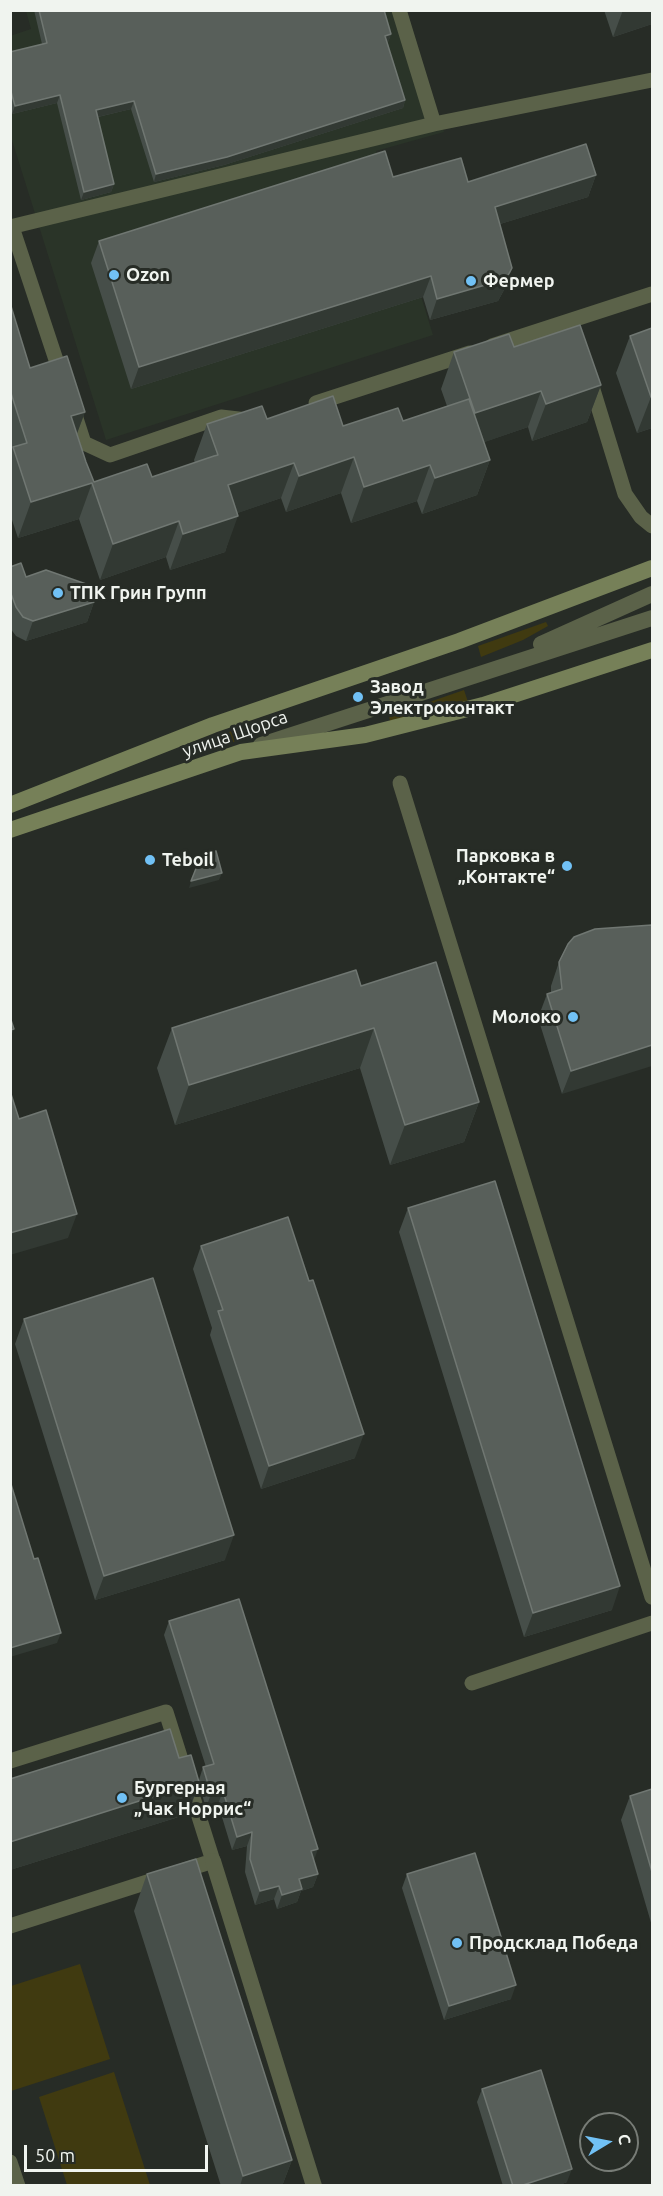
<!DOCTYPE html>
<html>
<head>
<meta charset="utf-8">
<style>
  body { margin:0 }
  #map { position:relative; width:663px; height:2196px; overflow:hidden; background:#272c26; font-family:Ubuntu,sans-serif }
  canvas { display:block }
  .frame { position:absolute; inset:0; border:12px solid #f0f4ef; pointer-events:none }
  .north { position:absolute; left:579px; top:2112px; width:60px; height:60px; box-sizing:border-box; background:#272c26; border:2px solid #777c76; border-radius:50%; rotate:80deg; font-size:16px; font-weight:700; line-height:24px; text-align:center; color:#f0f4ef }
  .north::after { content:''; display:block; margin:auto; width:21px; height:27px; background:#71c1f5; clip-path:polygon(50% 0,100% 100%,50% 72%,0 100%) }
  .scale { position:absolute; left:24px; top:2145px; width:184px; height:27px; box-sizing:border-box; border:3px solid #f0f4ef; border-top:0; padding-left:8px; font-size:18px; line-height:21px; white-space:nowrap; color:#f0f4ef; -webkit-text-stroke:4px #272c26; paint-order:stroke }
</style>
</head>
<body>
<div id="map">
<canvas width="663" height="2196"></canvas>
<div class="frame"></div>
<div class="north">С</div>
<div class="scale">50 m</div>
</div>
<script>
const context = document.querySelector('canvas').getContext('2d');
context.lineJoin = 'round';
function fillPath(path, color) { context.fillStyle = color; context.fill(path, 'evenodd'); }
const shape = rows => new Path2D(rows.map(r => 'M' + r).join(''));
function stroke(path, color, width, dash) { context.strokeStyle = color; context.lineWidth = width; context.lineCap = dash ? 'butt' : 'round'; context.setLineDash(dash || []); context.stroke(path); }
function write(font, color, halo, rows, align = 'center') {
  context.font = font + ' Ubuntu,sans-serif'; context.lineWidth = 6; context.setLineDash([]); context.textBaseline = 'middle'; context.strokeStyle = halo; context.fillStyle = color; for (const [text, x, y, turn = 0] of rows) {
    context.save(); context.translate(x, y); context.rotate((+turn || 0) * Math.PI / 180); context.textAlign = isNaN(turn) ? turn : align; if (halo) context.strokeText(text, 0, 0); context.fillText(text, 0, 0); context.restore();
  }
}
fillPath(shape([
  [26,11,407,11,444,132,376,151,433,335,106,440,11,137,10,36,31,29]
]), '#2a3428');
fillPath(shape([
  [546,622,548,626,523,640,481,657,478,646],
  [464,690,468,702,390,721,389,716],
  [257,721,261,732,206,752,203,747,224,734],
  [80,1964,110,2059,11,2091,11,1986],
  [114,2072,150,2185,67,2185,39,2097]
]), '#403a10');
stroke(shape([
  [434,124,652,80],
  [10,227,434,124,399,10],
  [12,227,62,378],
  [492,346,652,294],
  [590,380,625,494,641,517,652,526],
  [316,403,470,353],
  [73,409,84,443,110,455,221,417,247,420],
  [400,783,652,1597],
  [472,1683,652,1623],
  [10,1761,166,1712,213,1861,10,1926],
  [10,2162,18,2186]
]), '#5b6249', 15);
stroke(shape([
  [541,644,652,594],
  [261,745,652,618],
  [213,1861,314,2186]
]), '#5b6249', 16);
stroke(shape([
  [10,805,213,725,459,641,652,568],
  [10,830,241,752,365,735,483,705,652,650]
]), '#768058', 16);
fillPath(shape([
  [34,10,384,10,391,34,388,42,387,42,405,100,403,108,224,165,154,182,131,109,98,117,114,184,111,192,81,200,57,103,12,114,10,107,10,52,42,44],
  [604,10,652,10,652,24,613,37],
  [596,175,588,197,500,224,512,268,504,290,498,301,430,320,423,297,131,389,91,263,99,241,393,177,468,182],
  [10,303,30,368,85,412,77,433,86,462,94,482,152,477,195,463,194,460,207,424,267,419,343,426,403,421,447,406,441,389,454,352,514,347,601,385,587,422,532,441,528,427,484,442,490,460,477,495,422,514,417,501,351,523,341,493,286,512,281,498,237,513,225,552,170,570,166,557,100,580,79,519,18,538,10,514],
  [652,328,652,428,637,433,616,373,630,336],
  [10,567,26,577,94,602,87,622,26,641,16,636,10,628],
  [652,925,562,1094,538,1018,547,994,551,993,551,986,559,962],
  [361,986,479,1102,464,1142,390,1165,360,1068,175,1125,157,1068,172,1028],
  [408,1208,612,1610,524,1637,399,1232],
  [201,1246,355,1458,261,1489,210,1335,212,1328,193,1269],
  [24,1319,225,1560,95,1600,15,1344],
  [169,1621,314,1861,318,1874,313,1887,301,1891,297,1902,277,1909,274,1899,255,1905,245,1872,247,1846,232,1850,218,1804,206,1808,199,1784,188,1814,10,1870,10,1779,179,1758,199,1780,203,1767,206,1767,164,1635],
  [652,1789,652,1926,621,1820,630,1796],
  [147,1874,292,2160,282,2186,221,2186,134,1911],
  [407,1874,511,1999,444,2020,402,1888],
  [482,2089,567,2182,557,2186,503,2186,477,2102]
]), '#464e49');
fillPath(shape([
  [623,10,652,10,652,24,613,37],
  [391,34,388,42,382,44,385,36],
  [60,95,57,103,12,114,15,106],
  [405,100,403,108,224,165,154,182,156,174],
  [134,101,131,109,93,118,96,110],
  [596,175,588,197,487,228,495,207],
  [114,184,111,192,81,200,84,192],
  [512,268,504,290,498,301,430,320,437,299],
  [431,276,423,297,131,389,139,367],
  [601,385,587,422,532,441,546,404],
  [541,391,528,427,462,450,475,413],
  [652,396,652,428,637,433,651,397],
  [85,412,72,447,71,416],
  [354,457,341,493,286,512,299,476],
  [490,460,477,495,422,514,435,478],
  [294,463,281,498,215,521,228,485],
  [430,465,417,501,351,523,364,487],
  [92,483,79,519,18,538,31,502],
  [238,516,225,552,170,570,183,534],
  [179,521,166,557,100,580,113,544],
  [94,602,87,622,26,641,33,621],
  [222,873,219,880,189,888,191,881],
  [374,1028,360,1068,175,1125,189,1085],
  [14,1029,10,1038,10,1030],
  [652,1045,652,1066,562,1094,571,1071],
  [479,1102,464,1142,390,1165,405,1125],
  [77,1214,68,1238,10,1255,10,1233],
  [364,1434,355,1458,261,1489,269,1466],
  [234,1535,225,1560,95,1600,104,1576],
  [620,1586,612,1610,524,1637,533,1613],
  [61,1633,57,1643,10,1657,10,1648],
  [199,1782,188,1814,10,1870,10,1842],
  [223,1791,218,1804,206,1808,211,1794],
  [252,1832,247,1846,232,1850,237,1837],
  [318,1849,313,1863,311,1851],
  [318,1874,313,1887,301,1891,297,1902,277,1909,282,1895,299,1879],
  [279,1886,274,1899,255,1905,260,1891],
  [516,1985,511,1999,444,2020,449,2006],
  [292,2160,282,2186,240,2186,243,2176],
  [572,2169,567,2182,557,2186,520,2186]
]), '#323933');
const building = shape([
  [39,10,384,10,391,34,385,36,405,100,227,157,156,174,134,101,96,110,114,184,84,192,60,95,15,106,10,88,10,52,47,43,39,10],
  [586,144,596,175,495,207,512,268,506,279,437,299,431,276,139,367,99,241,385,151,393,177,461,158,468,182,586,144],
  [10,303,30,368,67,356,85,412,71,416,86,462,94,482,147,464,152,477,214,456,218,455,207,424,262,406,267,419,333,396,343,426,398,408,403,421,469,399,490,460,435,478,430,465,364,487,354,457,299,476,294,463,228,485,238,516,183,534,179,521,113,544,92,483,31,502,13,447,27,443,10,390,10,303],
  [580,325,601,385,546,404,541,391,475,413,454,352,509,334,514,347,580,325],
  [652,328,652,396,651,397,630,336,652,328],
  [21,563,26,577,46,570,89,585,94,602,33,621,23,617,16,607,10,591,10,567,21,563],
  [216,851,222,873,191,881,199,861,216,851],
  [652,925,652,1045,571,1071,547,994,562,989,559,962,568,944,574,937,595,929,652,925],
  [436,962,479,1102,405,1125,374,1028,189,1085,172,1028,356,970,361,986,436,962],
  [10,1017,14,1029,10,1030,10,1017],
  [10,1091,19,1119,46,1110,77,1214,10,1233,10,1091],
  [495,1181,620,1586,533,1613,408,1208,495,1181],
  [288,1217,309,1281,313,1280,364,1434,269,1466,218,1311,223,1310,201,1246,288,1217],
  [153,1278,234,1535,104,1576,24,1319,153,1278],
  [10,1481,34,1559,38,1558,61,1633,10,1648,10,1481],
  [239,1599,318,1849,311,1851,318,1874,299,1879,302,1889,282,1895,279,1886,260,1891,250,1859,252,1832,237,1837,223,1791,211,1794,203,1767,214,1764,169,1621,239,1599],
  [170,1729,179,1758,191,1755,199,1782,10,1842,10,1779,170,1729],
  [652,1789,652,1872,630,1796,652,1789],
  [475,1853,516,1985,449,2006,407,1874,475,1853],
  [196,1859,292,2160,243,2176,147,1874,196,1859],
  [541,2070,572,2169,520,2186,513,2186,482,2089,541,2070]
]);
fillPath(building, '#585f5a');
stroke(building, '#707772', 1.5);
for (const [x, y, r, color] of [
  [114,275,6,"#71c1f5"],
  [471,281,6,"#71c1f5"],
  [58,593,6,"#71c1f5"],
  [358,697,6,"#71c1f5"],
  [150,860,6,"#71c1f5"],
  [567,866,6,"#71c1f5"],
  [573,1017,6,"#71c1f5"],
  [122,1798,6,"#71c1f5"],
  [457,1943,6,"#71c1f5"]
]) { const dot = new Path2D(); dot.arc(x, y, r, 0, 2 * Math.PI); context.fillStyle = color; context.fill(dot); stroke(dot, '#272c26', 2); }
write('bold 18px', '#f0f4ef', '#272c26', [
  ["Ozon",126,275],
  ["Фермер",483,281],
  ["ТПК Грин Групп",70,593],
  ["Завод",370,687],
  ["Электроконтакт",370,708],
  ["Парковка в",555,856,"right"],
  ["„Контакте“",555,877,"right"],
  ["Teboil",162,860],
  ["Молоко",561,1017,"right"],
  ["Бургерная",134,1788],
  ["„Чак Норрис“",134,1809],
  ["Продсклад Победа",469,1943]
], 'left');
write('18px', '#f0f4ef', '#272c26', [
  ["улица Щорса",235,734,-19]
]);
</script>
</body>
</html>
